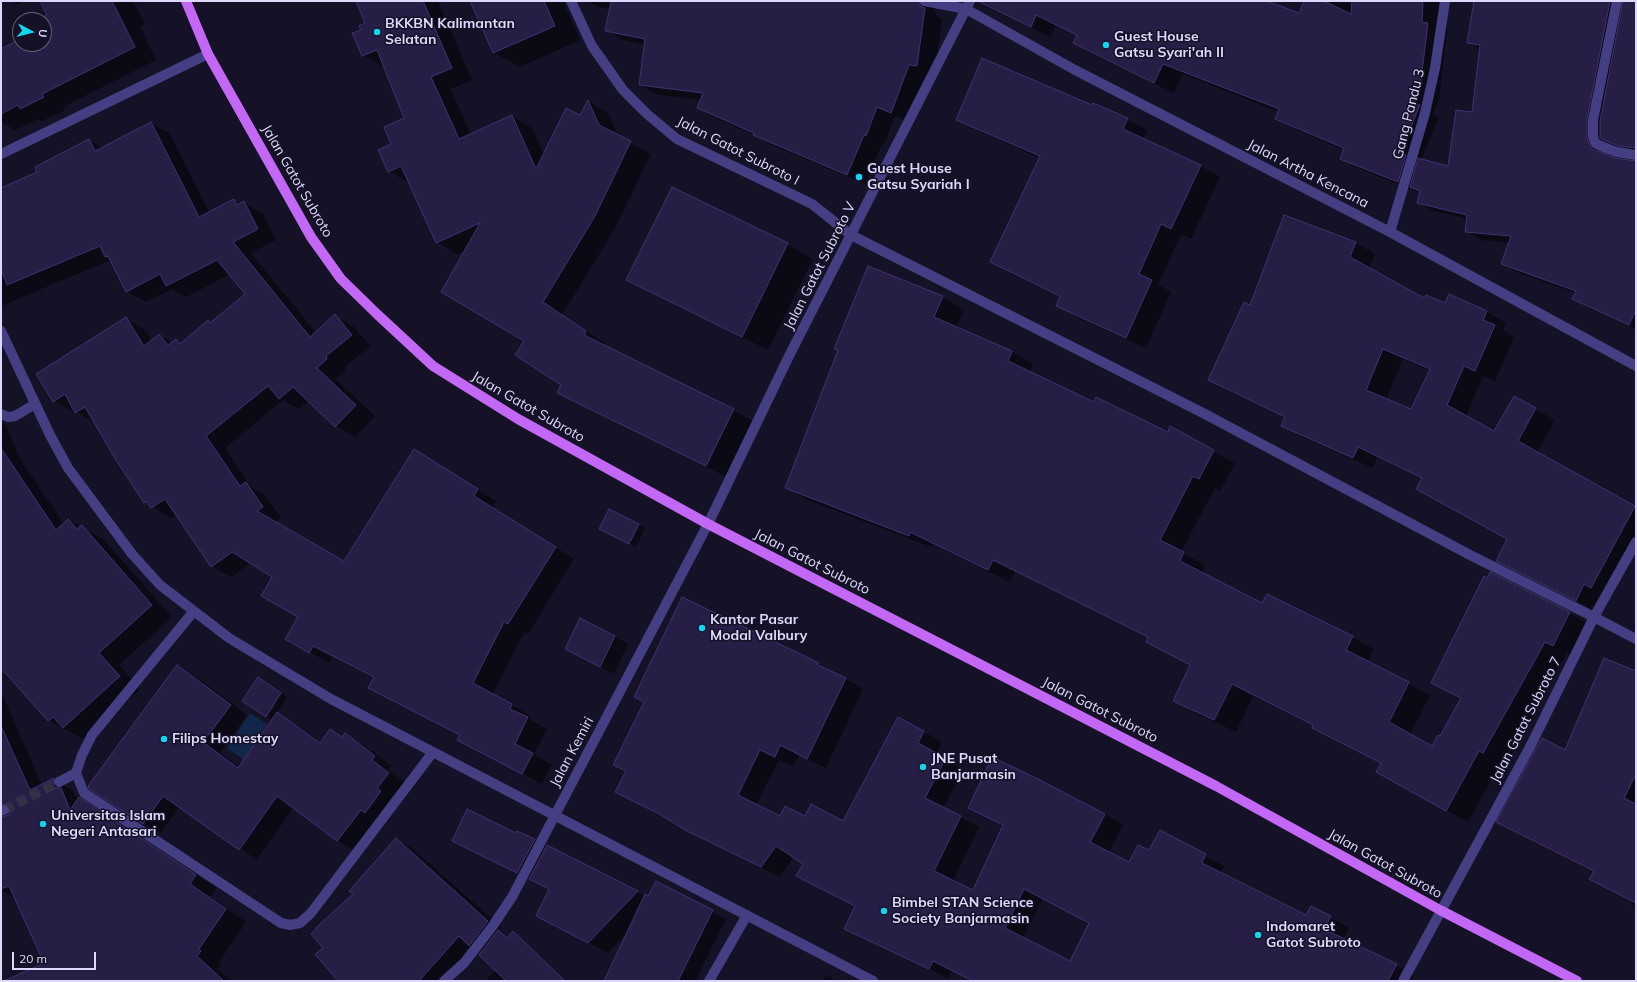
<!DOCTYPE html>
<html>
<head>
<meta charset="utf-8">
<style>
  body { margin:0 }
  #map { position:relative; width:1637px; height:982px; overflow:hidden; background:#151126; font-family:Mulish,sans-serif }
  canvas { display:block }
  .frame { position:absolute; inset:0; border:2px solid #ded9fc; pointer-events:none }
  .north { position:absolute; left:12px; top:12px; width:40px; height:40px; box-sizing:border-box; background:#151126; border:1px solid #65617c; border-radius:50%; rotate:97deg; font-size:11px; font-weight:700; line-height:16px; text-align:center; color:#ded9fc }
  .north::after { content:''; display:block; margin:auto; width:14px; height:18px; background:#12d5ef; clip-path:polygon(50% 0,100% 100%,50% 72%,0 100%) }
  .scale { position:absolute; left:12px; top:952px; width:84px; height:18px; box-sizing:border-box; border:2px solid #ded9fc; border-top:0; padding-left:5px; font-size:12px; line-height:14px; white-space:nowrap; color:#ded9fc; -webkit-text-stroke:3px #151126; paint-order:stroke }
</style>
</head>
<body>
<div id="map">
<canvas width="1637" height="982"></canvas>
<div class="frame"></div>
<div class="north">U</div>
<div class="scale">20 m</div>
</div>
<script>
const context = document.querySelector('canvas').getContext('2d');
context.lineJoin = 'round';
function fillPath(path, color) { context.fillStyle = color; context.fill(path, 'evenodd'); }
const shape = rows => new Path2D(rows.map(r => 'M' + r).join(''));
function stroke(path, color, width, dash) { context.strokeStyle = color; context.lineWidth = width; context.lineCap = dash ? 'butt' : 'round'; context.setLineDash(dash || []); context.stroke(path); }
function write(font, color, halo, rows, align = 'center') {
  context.font = font + ' Mulish,sans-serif'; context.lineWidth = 3; context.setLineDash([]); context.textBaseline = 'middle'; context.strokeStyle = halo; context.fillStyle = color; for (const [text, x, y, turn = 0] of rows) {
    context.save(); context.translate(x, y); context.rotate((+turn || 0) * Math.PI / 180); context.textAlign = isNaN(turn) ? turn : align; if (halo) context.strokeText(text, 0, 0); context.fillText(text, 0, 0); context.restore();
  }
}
fillPath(shape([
  [250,713,267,724,244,760,227,748]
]), '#122649');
fillPath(shape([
  [10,1,24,1,16,4],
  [41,1,133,1,145,24,140,27,156,60,63,107,65,110,42,121,38,119,15,130,1,122,1,48,2,49,20,40,20,44,44,44,44,20,42,19,48,16],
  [357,1,438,1,472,80,450,89,471,134,512,116,532,128,544,155,581,117,588,101,608,113,618,136,651,154,615,228,562,315,606,344,604,346,734,410,754,422,727,477,579,404,559,393,563,385,526,341,466,250,457,254,437,242,409,183,389,171,393,144,406,118,384,66,383,67,363,55,362,30,366,24],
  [472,1,563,1,580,40,520,67,494,53],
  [588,1,940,1,935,10,936,15,942,19,935,76,927,75,909,122,895,116,884,145,882,144,865,184,772,145,754,134,715,118,698,108,701,100,658,95,640,85,645,45,623,40,606,30,610,8,598,7],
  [1001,1,1264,1,1300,14,1302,1,1448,1,1447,31,1439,99,1433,114,1439,117,1421,160,1449,167,1473,113,1480,49,1468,42,1475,1,1636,1,1636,154,1621,149,1601,138,1601,146,1603,154,1615,159,1636,162,1636,329,1587,307,1573,299,1576,293,1517,272,1502,264,1510,243,1481,240,1467,231,1468,219,1433,211,1418,202,1421,192,1418,190,1417,192,1360,169,1342,158,1345,150,1295,129,1276,118,1279,112,1183,74,1174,93,1093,54,1074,43,1078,36,1056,25,1050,37,1016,20,997,9],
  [1092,107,1127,119,1147,130,1143,139,1200,166,1220,177,1191,239,1181,234,1158,285,1171,292,1146,348,1077,317,1057,305,1061,297,1010,273,991,262,1040,158,977,130,957,119],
  [151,123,170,134,209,212,233,200,241,204,244,203,263,214,276,240,251,253,316,333,335,316,354,327,370,346,344,368,346,370,335,379,375,416,355,437,336,426,309,401,299,409,283,400,225,448,251,487,265,495,281,518,275,522,344,562,414,450,496,501,492,508,574,559,528,634,524,632,492,695,531,716,529,719,547,729,534,754,552,765,542,784,458,740,461,735,370,688,375,678,333,657,329,663,286,638,299,617,273,577,251,563,231,577,211,566,176,515,171,518,145,502,95,423,75,411,73,412,54,401,126,319,146,330,152,341,159,335,172,343,176,340,182,343,208,322,211,323,246,294,230,274,186,297,172,289,146,302,126,291,111,260,1,306,1,195,89,140,103,148],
  [1284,216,1356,243,1375,254,1369,269,1424,300,1487,312,1506,323,1503,330,1514,337,1495,381,1483,376,1466,417,1495,433,1514,397,1555,420,1537,453,1636,507,1636,551,1611,598,1604,594,1595,611,1497,560,1508,539,1422,479,1377,457,1373,468,1302,437,1282,426,1286,418,1228,391,1209,380,1250,306],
  [1403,359,1430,371,1411,410,1386,400],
  [787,244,813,259,768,350,653,294,628,280],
  [942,297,964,310,956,328,1012,352,1033,364,1030,372,1095,403,1168,433,1171,428,1235,463,1220,491,1215,488,1181,552,1205,565,1202,573,1263,604,1352,637,1374,649,1367,662,1430,695,1410,735,1432,748,1440,738,1462,699,1432,683,1569,613,1591,625,1575,658,1567,653,1505,765,1501,762,1468,822,1399,784,1382,764,1334,740,1313,727,1314,726,1253,696,1236,732,1196,713,1174,700,1191,666,1147,642,1149,638,1015,571,1010,582,932,544,931,547,808,500,786,487,839,350,835,348],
  [1,422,6,425,19,457,64,524,69,520,103,539,172,617,119,665,140,689,85,740,48,720,1,666],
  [639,525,645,528,636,547,607,532],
  [682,598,819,664,863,689,826,768,799,755,793,767,779,760,756,805,781,817,806,817,844,822,924,732,942,742,936,754,963,770,943,808,979,827,953,881,973,892,1004,826,970,808,1089,847,1106,815,1123,825,1109,852,1130,864,1150,852,1160,831,1224,866,1220,873,1307,917,1312,907,1349,928,1343,939,1414,975,1412,981,973,981,952,970,948,978,864,939,845,928,856,907,797,876,805,863,794,856,780,877,707,841,616,792,627,771,615,764,645,702],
  [1043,899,1090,923,1070,962,1023,938],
  [615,637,628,644,614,674,566,649],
  [177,666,195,676,247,715,220,753,240,767,273,720,266,716,265,682,287,697,277,713,295,724,321,742,330,730,343,737,345,735,363,745,392,766,388,770,406,783,355,851,338,841,294,807,257,859,240,849,180,807,161,833,143,823],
  [1636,672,1636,907,1631,904,1633,902,1591,879,1594,872,1519,834,1498,822,1566,751],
  [1,692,42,785,54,780,74,791,74,796,100,811,216,888,210,897,246,922,219,962,221,963,217,969,231,981,21,981,45,964,16,899,1,890],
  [518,832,645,896,649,897,656,882,726,919,696,979,699,981,606,981,626,934,608,953,557,927,537,916,550,890,529,878,465,847,517,835],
  [396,839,413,849,501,927,498,931,548,981,485,981,496,970,482,952,475,948,445,981,339,981,324,948,354,894],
  [826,975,837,981,822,981]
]), '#0007');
const building = shape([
  [40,1,112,1,135,47,42,94,44,97,20,109,18,105,1,114,1,49,20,39,20,44,44,44,44,20,41,18,47,15,40,1],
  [356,1,423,1,452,68,431,77,459,139,512,115,536,169,566,108,580,115,588,100,599,125,631,141,595,216,543,302,586,331,584,335,734,409,706,466,557,393,561,385,515,355,524,341,441,292,480,223,436,243,401,166,388,172,378,150,391,144,384,127,404,118,377,50,362,56,352,33,361,30,359,26,365,23,356,1],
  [470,1,544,1,555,26,493,53,470,1],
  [611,1,918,1,919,6,925,8,917,66,909,65,891,113,877,107,866,136,864,135,847,175,753,135,754,133,697,108,703,93,639,85,645,39,605,31,611,1],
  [978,1,1267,1,1299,13,1304,1,1324,1,1351,14,1352,1,1423,1,1422,22,1428,23,1420,88,1414,104,1420,105,1400,154,1406,155,1398,182,1340,159,1344,148,1275,119,1279,109,1163,64,1154,83,1073,43,1077,35,1036,15,1031,27,978,1],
  [1474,1,1610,1,1587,119,1587,136,1589,145,1592,149,1615,158,1636,161,1636,310,1629,325,1572,299,1576,291,1501,264,1511,236,1465,232,1467,215,1417,203,1420,191,1410,187,1418,158,1448,166,1456,110,1472,112,1480,45,1467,43,1474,1],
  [1623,1,1636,1,1636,148,1619,146,1606,141,1600,138,1600,121,1623,1],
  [982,58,1092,105,1093,103,1128,118,1123,129,1201,165,1171,229,1161,224,1139,274,1152,280,1126,338,1056,306,1060,296,990,262,1040,156,956,120,982,58],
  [151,122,199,217,234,199,237,205,244,201,258,229,233,242,310,337,335,314,352,335,326,356,327,359,317,368,356,405,335,427,293,387,279,399,268,386,206,436,240,486,246,482,263,507,257,511,344,561,414,449,478,489,474,496,556,547,508,624,504,622,473,683,512,704,510,709,528,717,515,744,533,753,522,774,457,740,460,735,368,688,374,677,313,646,309,653,285,639,298,617,261,596,272,577,232,552,211,567,165,499,151,508,146,501,144,503,116,460,85,407,75,413,65,394,53,402,36,374,126,317,144,346,159,334,168,345,176,339,180,344,208,320,210,323,245,294,217,260,166,286,160,274,126,292,108,256,105,257,100,246,7,285,1,269,1,188,37,172,35,167,89,139,95,151,151,122],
  [672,187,788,243,742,337,626,280,672,187],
  [1284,215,1356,242,1350,257,1424,298,1426,295,1445,303,1449,294,1487,311,1483,320,1495,325,1475,371,1464,366,1447,405,1494,431,1514,396,1536,408,1518,441,1635,506,1591,588,1584,584,1576,601,1496,561,1507,539,1416,489,1422,478,1358,447,1353,458,1281,426,1285,417,1208,380,1244,302,1250,305,1284,215],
  [1383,349,1430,369,1411,409,1366,390,1383,349],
  [868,266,943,296,934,317,1012,351,1008,361,1094,402,1096,397,1168,432,1170,426,1214,450,1199,479,1193,476,1160,540,1184,552,1180,561,1262,603,1267,594,1353,636,1346,650,1409,682,1389,722,1432,746,1438,735,1440,736,1461,698,1431,683,1484,576,1487,578,1490,572,1570,612,1553,646,1545,642,1483,753,1479,751,1446,811,1376,772,1381,763,1312,728,1313,725,1232,684,1214,720,1173,701,1190,665,1146,642,1148,637,993,560,988,570,910,532,909,536,785,488,838,350,834,349,868,266],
  [1,448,56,530,68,519,77,529,82,525,152,605,99,653,120,676,63,728,53,717,48,721,1,668,1,448],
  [609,509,639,524,629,544,599,529,609,509],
  [682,597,819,663,818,665,846,678,807,759,780,745,775,757,760,750,738,795,780,816,785,806,805,816,811,804,843,821,898,717,924,731,918,743,946,758,925,798,961,816,934,871,973,890,1003,825,968,808,992,757,1040,780,1105,814,1090,842,1129,862,1138,845,1149,850,1160,830,1206,854,1202,863,1306,915,1311,906,1331,916,1324,929,1397,964,1388,981,973,981,933,961,929,969,844,929,855,906,796,876,803,864,776,846,761,867,687,831,659,814,615,792,626,771,613,765,644,702,634,697,682,597],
  [1024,889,1089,923,1070,961,1005,928,1024,889],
  [580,618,615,636,600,667,565,649,580,618],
  [1604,658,1636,671,1636,774,1624,798,1636,804,1636,903,1589,879,1594,871,1496,822,1542,738,1565,750,1604,658],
  [177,665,231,705,203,742,238,768,277,712,320,743,330,729,342,737,345,733,375,756,372,760,389,773,377,788,381,791,365,813,361,810,337,841,277,796,239,850,163,796,143,824,89,789,88,786,177,665],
  [258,677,281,693,266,717,242,701,258,677],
  [1,726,30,790,54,778,53,785,56,788,61,788,70,810,79,797,196,875,190,884,226,909,199,949,201,951,197,956,224,981,4,981,44,963,9,886,1,889,1,817,9,815,10,811,8,805,1,804,1,726],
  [467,809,516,833,517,831,535,839,517,873,452,841,467,809],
  [396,838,488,921,469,946,459,936,419,981,338,981,315,954,323,948,311,934,321,923,353,894,349,891,396,838],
  [547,845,638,891,588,943,536,916,549,889,529,879,547,845],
  [656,881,713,910,678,981,604,981,645,894,648,896,656,881],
  [498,930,507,938,513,931,565,981,506,981,479,955,498,930]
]);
fillPath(building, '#271e46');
stroke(building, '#403270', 1);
stroke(shape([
  [4,810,59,782]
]), '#332f46', 10, [10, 5]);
stroke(shape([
  [571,1,592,46,623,90,647,114,677,139,812,204,851,235,1203,413,1470,555,1594,617,1636,639],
  [924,1,966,9,1075,70,1390,232,1636,366],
  [1617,1,1593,120,1593,136,1595,143,1603,147,1617,152,1636,155],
  [1,154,208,54],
  [1390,232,1425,113,1435,68,1445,1],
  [1,331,50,435,68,468,132,554,160,585,229,638,331,699,873,981],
  [1,414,8,417,15,416,35,404],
  [194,611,92,735,82,755,76,773,84,793,281,923,290,925,300,923,311,913,433,752],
  [59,782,76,773],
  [1,811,4,810],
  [444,981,464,963,492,927,512,897,708,524,789,356,970,1],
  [709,981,747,915],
  [1403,981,1530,747,1594,617,1636,542]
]), '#433f82', 10);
stroke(shape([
  [186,1,208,54,311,237,341,279,378,315,433,366,518,419,708,524,1216,786,1440,910,1577,981]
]), '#c367f5', 10);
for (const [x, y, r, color] of [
  [377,32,4,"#12d5ef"],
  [1106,45,4,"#12d5ef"],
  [859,177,4,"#12d5ef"],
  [702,628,4,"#12d5ef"],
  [164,739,4,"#12d5ef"],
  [923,767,4,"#12d5ef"],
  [43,824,4,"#12d5ef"],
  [884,911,4,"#12d5ef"],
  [1258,935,4,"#12d5ef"]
]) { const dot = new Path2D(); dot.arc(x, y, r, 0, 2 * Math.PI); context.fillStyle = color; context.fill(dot); stroke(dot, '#151126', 1.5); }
write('bold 14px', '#ded9fc', '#151126', [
  ["BKKBN Kalimantan",385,24],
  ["Selatan",385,40],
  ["Guest House",1114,37],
  ["Gatsu Syari'ah II",1114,53],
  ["Guest House",867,169],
  ["Gatsu Syariah I",867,185],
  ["Kantor Pasar",710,620],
  ["Modal Valbury",710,636],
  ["Filips Homestay",172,739],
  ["JNE Pusat",931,759],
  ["Banjarmasin",931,775],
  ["Universitas Islam",51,816],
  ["Negeri Antasari",51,832],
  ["Bimbel STAN Science",892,903],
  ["Society Banjarmasin",892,919],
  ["Indomaret",1266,927],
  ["Gatot Subroto",1266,943]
], 'left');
write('14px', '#ded9fc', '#151126', [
  ["Gang Pandu 3",1409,114,-76],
  ["Jalan Gatot Subroto I",738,151,27],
  ["Jalan Artha Kencana",1308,174,27],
  ["Jalan Gatot Subroto",297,181,60],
  ["Jalan Gatot Subroto V",820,266,-63],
  ["Jalan Gatot Subroto",528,407,30],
  ["Jalan Gatot Subroto",812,562,27],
  ["Jalan Gatot Subroto",1100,710,27],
  ["Jalan Gatot Subroto 7",1526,720,-63],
  ["Jalan Kemiri",572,752,-62],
  ["Jalan Gatot Subroto",1385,864,29]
]);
</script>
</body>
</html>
